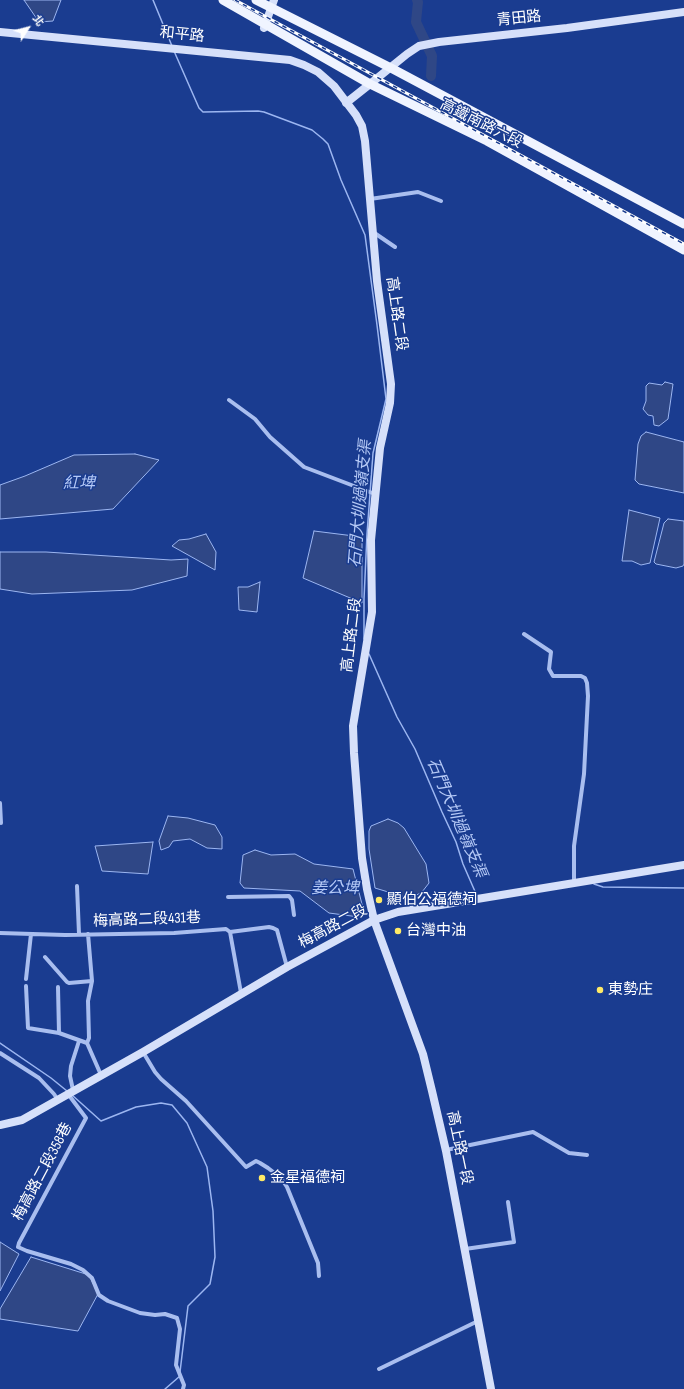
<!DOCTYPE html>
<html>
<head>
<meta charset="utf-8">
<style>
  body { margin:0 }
  #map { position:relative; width:684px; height:1389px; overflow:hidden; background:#1a3c90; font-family:"Sofia Sans Condensed","Noto Sans TC",sans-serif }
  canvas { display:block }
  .north { position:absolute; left:8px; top:8px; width:40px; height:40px; -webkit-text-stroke:3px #1a3c90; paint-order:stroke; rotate:54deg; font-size:11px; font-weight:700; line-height:16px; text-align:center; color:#fff }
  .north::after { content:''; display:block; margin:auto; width:14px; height:18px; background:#fff; clip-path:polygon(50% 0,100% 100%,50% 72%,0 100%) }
</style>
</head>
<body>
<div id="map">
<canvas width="684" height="1389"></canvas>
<div class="north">北</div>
</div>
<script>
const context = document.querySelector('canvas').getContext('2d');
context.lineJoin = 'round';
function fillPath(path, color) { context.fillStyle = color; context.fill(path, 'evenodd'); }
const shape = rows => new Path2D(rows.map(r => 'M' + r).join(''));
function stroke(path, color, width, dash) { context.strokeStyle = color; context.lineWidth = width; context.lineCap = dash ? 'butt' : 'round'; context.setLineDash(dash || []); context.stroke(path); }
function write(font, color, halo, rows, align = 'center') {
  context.font = font + ' "Sofia Sans Condensed","Noto Sans TC",sans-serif'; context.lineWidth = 3; context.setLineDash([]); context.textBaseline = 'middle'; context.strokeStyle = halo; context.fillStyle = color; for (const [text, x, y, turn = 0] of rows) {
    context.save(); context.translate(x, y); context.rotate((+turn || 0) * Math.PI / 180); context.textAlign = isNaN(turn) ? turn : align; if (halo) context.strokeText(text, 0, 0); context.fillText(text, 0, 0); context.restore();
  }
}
const water = shape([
  [24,0,61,0,53,21,39,22,24,0],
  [665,382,673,384,668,419,659,426,654,425,653,416,648,415,643,409,646,401,646,386,649,383,662,385,665,382],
  [646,432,684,442,684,493,639,484,635,480,638,444,641,436,646,432],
  [135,454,159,460,113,509,0,519,0,485,25,476,74,455,135,454],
  [629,510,660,518,650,563,641,565,632,561,622,561,629,510],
  [668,519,684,521,684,564,683,566,676,568,656,564,654,562,664,523,668,519],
  [314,531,362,537,362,603,303,578,314,531],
  [206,534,216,552,215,570,172,546,179,540,189,539,206,534],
  [0,552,46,552,171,560,188,559,187,576,132,590,32,594,0,589,0,552],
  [260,582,257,612,239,610,238,587,248,587,260,582],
  [168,816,188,818,215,825,222,837,222,849,207,848,190,839,173,841,169,847,161,850,159,841,168,816],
  [388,819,398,823,404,828,426,864,429,883,422,892,415,896,408,898,375,888,369,849,369,831,371,826,388,819],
  [153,842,148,874,102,871,95,846,153,842],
  [255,850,271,855,295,854,314,864,353,869,364,912,359,917,329,913,300,891,244,888,240,883,243,855,255,850],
  [0,1242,19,1254,0,1291,0,1242],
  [31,1257,89,1275,98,1294,78,1331,0,1319,0,1309,31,1257]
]);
fillPath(water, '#2f4786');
stroke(water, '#9cb6f1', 1);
stroke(shape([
  [153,0,172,46],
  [174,51,199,108,203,112,258,111,264,112,312,130,323,139,328,144,341,180,365,235,377,325,386,399,373,453,367,534,364,599,364,639],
  [369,654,397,717,415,749,442,812,456,842,463,864,477,896],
  [594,884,603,887,684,888],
  [0,1043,51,1078,67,1091],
  [72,1095,101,1121,136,1107,161,1103,172,1105,187,1123,207,1167,213,1211,215,1257,210,1284,188,1306,180,1372],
  [165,1389,180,1376]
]), '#9cb6f1', 1.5);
stroke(shape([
  [417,0,418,2,416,22,432,56,431,76]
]), '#2f4786', 10);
stroke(shape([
  [370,199,418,192,441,201],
  [373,232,395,247],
  [229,400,255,419,270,437,304,467,375,494],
  [524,634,551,652,549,669,553,676,581,676,585,678,587,683,588,696,584,774,574,846,574,883],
  [0,803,1,823],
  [77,886,79,934],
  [228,897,289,896,292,900,294,915],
  [230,932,269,927,273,928,277,930,287,967],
  [0,933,65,935,174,933,226,929,230,932,241,993],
  [88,934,92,981,88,1001,89,1038,87,1043,101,1075],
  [45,957,67,982,69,983,92,981],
  [26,979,31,934],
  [26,986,28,1028,59,1033,87,1043],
  [58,987,59,1033],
  [143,1052,155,1072,161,1079,186,1101,246,1167,256,1161,260,1163,268,1168,281,1178,287,1187,318,1263,319,1276],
  [0,1053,39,1078,54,1094,58,1100],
  [73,1090,70,1076,71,1066,79,1041],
  [68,1094,86,1118,19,1243,18,1247,27,1251,71,1264,83,1270,92,1278,99,1295,108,1301,140,1313,155,1315,165,1314,177,1318,180,1329,176,1365,184,1385,183,1389],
  [446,1150,533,1132,569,1153,587,1155],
  [465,1249,514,1242,508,1202],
  [379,1369,478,1321]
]), '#a9beef', 4);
stroke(shape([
  [264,28,274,0],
  [0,32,290,60,304,65,318,72,334,86,356,115,362,126,365,141,377,281,391,384,390,403,380,448,371,540,372,612,353,726,354,753,362,858,367,889,374,920,423,1054,432,1091,446,1151,491,1389],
  [346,103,370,84,407,54,419,46,439,42,567,28,684,12],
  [0,1125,22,1120,143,1052,287,967,374,920,398,912,684,865]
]), '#d6e0fa', 8);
stroke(shape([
  [223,0,370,84,487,141,684,250],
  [256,0,391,68,684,224]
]), '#f0f4ff', 9);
const rail = shape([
  [235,0,684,244]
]);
stroke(rail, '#fff', 3);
stroke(rail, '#1a3c90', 1.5, [4.5]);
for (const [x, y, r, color] of [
  [379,900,4,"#ffea66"],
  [398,931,4,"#ffea66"],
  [600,990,4,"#ffea66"],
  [262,1178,4,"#ffea66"]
]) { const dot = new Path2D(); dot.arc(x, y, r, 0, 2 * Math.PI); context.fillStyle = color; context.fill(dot); stroke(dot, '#1a3c90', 1.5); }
write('15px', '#fff', '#1a3c90', [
  ["青田路",519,19,-6],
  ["和平路",182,35,6],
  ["高鐵南路六段",481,124,27],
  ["高上路二段",396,314,82],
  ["高上路二段",352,635,-83],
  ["梅高路二段431巷",147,920,-2],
  ["梅高路二段",333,927,-28],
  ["高上路一段",459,1148,78],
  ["梅高路二段358巷",43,1172,-62]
]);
write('15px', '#fff', '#1a3c90', [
  ["顯伯公福德祠",387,900],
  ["台灣中油",406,931],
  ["東勢庄",608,990],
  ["金星福德祠",270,1178]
], 'left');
write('italic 16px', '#b5c9f6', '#1a3c90', [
  ["紅埤",79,484],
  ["石門大圳過嶺支渠",361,504,-85],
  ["石門大圳過嶺支渠",456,818,67],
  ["姜公埤",335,889]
]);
</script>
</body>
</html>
